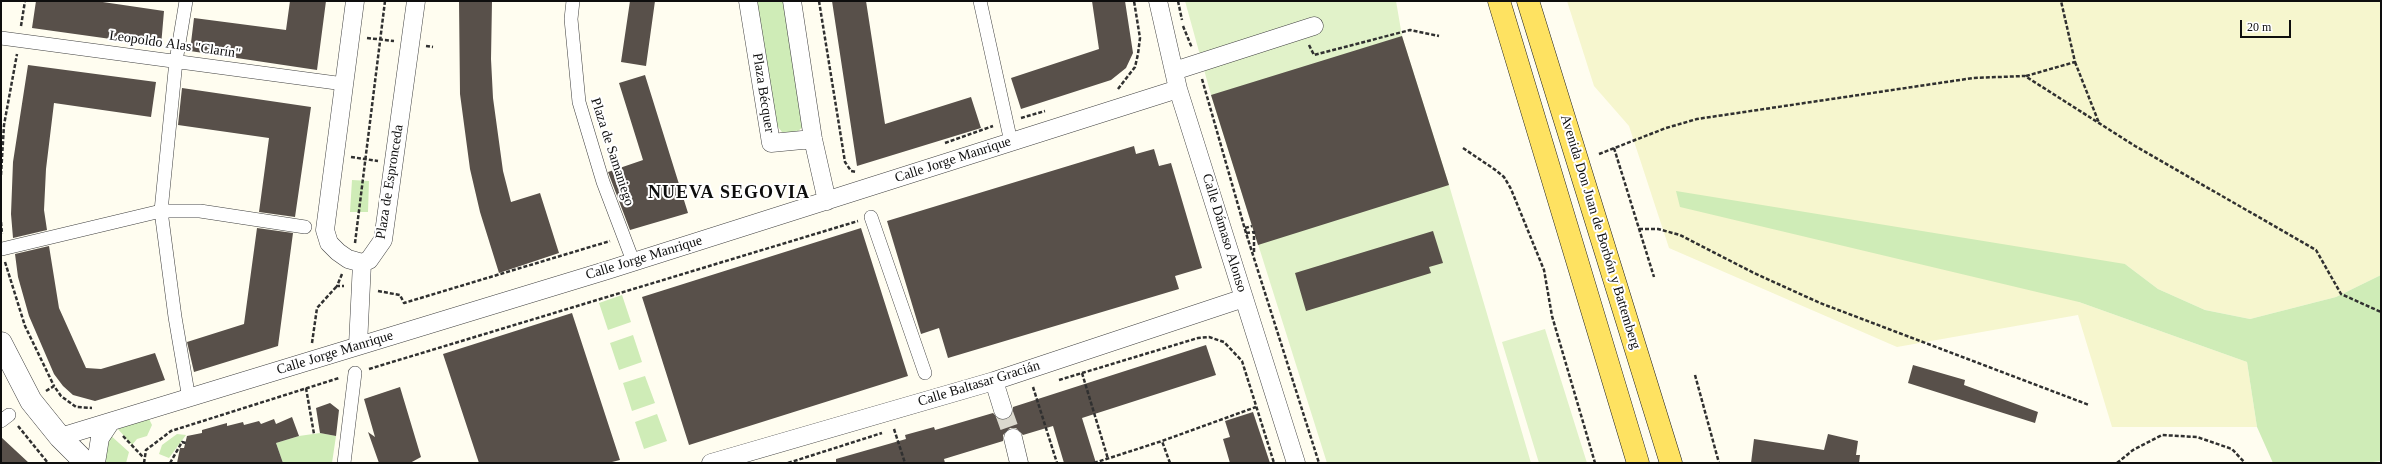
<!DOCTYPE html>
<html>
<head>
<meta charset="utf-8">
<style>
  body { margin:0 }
  #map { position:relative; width:2382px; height:464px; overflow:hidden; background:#fffdf0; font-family:"Times New Roman",serif }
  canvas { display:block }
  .frame { position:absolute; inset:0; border:2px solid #0e0e0e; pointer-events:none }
  .scale { position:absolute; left:2240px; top:20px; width:51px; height:18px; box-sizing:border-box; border:2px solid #0e0e0e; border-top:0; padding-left:5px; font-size:12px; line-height:14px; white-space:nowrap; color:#0e0e0e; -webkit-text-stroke:3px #fff; paint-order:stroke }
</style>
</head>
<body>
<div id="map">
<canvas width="2382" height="464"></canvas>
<div class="frame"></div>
<div class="scale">20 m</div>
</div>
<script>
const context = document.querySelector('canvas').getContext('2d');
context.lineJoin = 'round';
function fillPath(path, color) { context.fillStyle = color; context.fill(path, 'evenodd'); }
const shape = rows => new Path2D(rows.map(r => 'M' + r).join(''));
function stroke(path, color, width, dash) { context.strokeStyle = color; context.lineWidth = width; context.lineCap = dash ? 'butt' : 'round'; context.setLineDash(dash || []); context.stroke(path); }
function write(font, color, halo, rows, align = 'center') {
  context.font = font + ' "Times New Roman",serif'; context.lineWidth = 4; context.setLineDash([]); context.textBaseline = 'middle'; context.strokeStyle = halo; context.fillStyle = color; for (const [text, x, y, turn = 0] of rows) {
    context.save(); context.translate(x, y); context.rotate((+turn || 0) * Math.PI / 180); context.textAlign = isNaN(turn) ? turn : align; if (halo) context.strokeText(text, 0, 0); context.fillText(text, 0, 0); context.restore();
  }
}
fillPath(shape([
  [1567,1,2381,1,2381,275,2336,297,2250,319,2205,310,2158,289,2125,264,2079,302,2247,362,2257,427,2112,427,2078,315,1897,347,1669,248,1629,126,1594,86]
]), '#f6f6ce');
fillPath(shape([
  [755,1,786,1,804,126,792,136,782,132,774,122],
  [352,180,369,181,368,212,350,212],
  [1676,191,2125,264,2158,289,2205,310,2250,319,2336,297,2381,275,2381,461,2365,463,2273,463,2257,427,2247,362,2079,302,1680,207],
  [622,295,631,322,608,330,599,303],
  [633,335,642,362,619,370,610,343],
  [645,376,655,403,632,411,623,383],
  [657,414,667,441,644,449,635,422],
  [148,417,152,425,147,436,137,439,132,445,117,428],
  [320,433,336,436,332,463,283,463,276,443,299,436],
  [109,434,129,452,126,463,103,463],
  [177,434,186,435,169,458,159,454,162,445]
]), '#cfecb7');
fillPath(shape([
  [1185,1,1396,1,1402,36,1449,185,1531,463,1327,463,1211,95],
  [1545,329,1587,463,1539,463,1502,342]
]), '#e1f2c9');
fillPath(shape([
  [36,1,96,1,164,11,161,46,32,28],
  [290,1,326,1,317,70,190,51,194,18,286,30],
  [459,1,492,1,491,59,493,98,503,171,511,202,540,193,559,253,499,273,480,212,470,169,460,94],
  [630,1,655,1,646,66,621,62],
  [832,1,866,1,885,124,971,97,981,128,857,166],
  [1092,1,1125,1,1133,53,1126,68,1111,80,1021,109,1011,78,1099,49],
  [1402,36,1449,185,1258,245,1211,95],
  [28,65,156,82,151,117,54,103,46,169,44,210,47,230,13,238,11,214,13,162],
  [645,75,688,213,630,230,608,172,643,160,619,83],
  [182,88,311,107,295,217,259,212,269,138,178,125],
  [1134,146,1136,154,1154,149,1159,166,1171,163,1202,268,1175,276,1179,289,948,358,939,328,921,334,887,221],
  [257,228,293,233,278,346,194,372,187,342,244,324],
  [861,228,908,376,689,445,642,297],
  [1433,231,1443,263,1429,267,1431,273,1306,311,1295,273],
  [49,246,59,308,86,368,101,369,155,353,165,380,95,401,73,395,63,386,54,374,29,316,18,277,15,254],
  [572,313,620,460,608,463,479,463,443,354],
  [1206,345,1216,375,1082,418,1096,463,1064,463,1053,426,1023,435,1016,428,1010,428,1003,435,1003,441,944,459,945,463,836,463,836,459,906,439,905,435,934,427,935,430,993,413,1000,420,1006,420,1013,413,1013,407],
  [1913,365,1965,380,1964,385,2038,412,2035,423,1908,383],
  [400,387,421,457,410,463,379,463,368,432,375,437,364,399],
  [330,403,339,410,336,436,320,433,316,408],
  [1253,412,1270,463,1230,463,1223,439,1230,437,1225,421],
  [292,417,299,436,276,443,283,463,177,463,180,448,184,448,187,436,202,433,202,430,227,423,227,426,243,422,244,425,259,421,261,424,274,419,276,424],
  [1828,434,1858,441,1856,455,1860,455,1859,463,1751,463,1754,439,1824,450],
  [1,437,29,463,1,463]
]), '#58504a');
stroke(shape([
  [1003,410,1013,438]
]), '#dbd9ce', 18, [18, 9]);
const pedestrian = shape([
  [186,1,176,61,161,211,175,317,189,399],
  [573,1,571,19,579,102,603,182,633,261],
  [980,1,1011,142],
  [1,38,344,84],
  [871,217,925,373],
  [2,249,161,211,200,211,305,227],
  [1,421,9,415],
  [344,463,355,373]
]);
const minor = shape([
  [355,1,325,230,329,243,338,252,348,259,362,263,369,260,383,240,416,1],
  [748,1,771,143,813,139],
  [792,1,813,139,827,201],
  [1158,1,1178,89,1296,463],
  [1174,71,1314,26],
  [358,345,362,263],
  [994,381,1003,410],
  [60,437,608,270,1178,89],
  [1013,438,1019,463],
  [96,463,100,438,110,423],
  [711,463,994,381,1244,298]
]);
const tertiary = shape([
  [1,343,31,401,60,437,86,463]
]);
const primary = shape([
  [1499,1,1638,463],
  [1528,1,1671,463]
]);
stroke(pedestrian, '#414141', 14);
stroke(minor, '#414141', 19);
stroke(tertiary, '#414141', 23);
stroke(primary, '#1f1f1f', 23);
stroke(shape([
  [819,1,845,162,851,171,857,172],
  [1178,1,1182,20],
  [21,26,25,1],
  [1183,26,1192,48],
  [367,38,394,41],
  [1309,45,1314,55,1410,30,1439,36],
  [426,46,433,47],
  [2075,62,2099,123],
  [2026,76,2075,62,2061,1],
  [1202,79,1246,233,1319,463],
  [1118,89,1135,67,1138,54,1140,38,1134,1],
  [1021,118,1045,111],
  [945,143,993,126],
  [1463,148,1494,169,1504,177,1511,189,1544,270,1552,316,1595,463],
  [1614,148,1654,277],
  [1599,154,1666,128,1697,119,1973,78,2025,76,2135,146,2316,250,2341,294,2381,312],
  [351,157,378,161],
  [1,175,4,125,17,54],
  [1,222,2,234],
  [1245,228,1252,226],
  [1639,229,1658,229,1680,235,1754,273,1820,303,2089,405],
  [1246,233,1254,232,1254,254],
  [355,243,385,1],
  [5,262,25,326,54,386],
  [342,274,337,286,344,286],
  [378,291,400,295,404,303,610,241],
  [312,343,317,308,337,286],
  [369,369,858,221],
  [1082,373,1108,459],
  [1695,375,1719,463],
  [1059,380,1198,338,1209,337,1224,342,1242,361,1274,463],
  [1033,387,1057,463],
  [306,388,314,434],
  [46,391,54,386,61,396,76,407,92,408],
  [18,426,48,463],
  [894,429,905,463],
  [123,436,143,457],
  [144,463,146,450,171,431,339,378],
  [170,463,182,442,186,443],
  [788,463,882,433],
  [1094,463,1162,441],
  [1170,463,1162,441,1256,407],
  [2117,463,2133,450,2162,435,2197,437,2232,449,2245,463]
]), '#303030', 2.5, [4, 2]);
stroke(pedestrian, '#fff', 13);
stroke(minor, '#fff', 18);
stroke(tertiary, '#fff', 22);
stroke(primary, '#fee261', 22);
write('14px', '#0e0e0e', '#fff', [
  ["Leopoldo Alas \"Clarín\"",175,45,8],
  ["Plaza Bécquer",763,93,81],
  ["Plaza de Samaniego",612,152,72],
  ["Calle Jorge Manrique",953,160,-18],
  ["Plaza de Espronceda",390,182,-81],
  ["Avenida Don Juan de Borbón y Battemberg",1600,232,73],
  ["Calle Dámaso Alonso",1224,233,73],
  ["Calle Jorge Manrique",644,258,-17],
  ["Calle Jorge Manrique",335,353,-17],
  ["Calle Baltasar Gracián",979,384,-17]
]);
context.letterSpacing = '1px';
write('bold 18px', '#0e0e0e', '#fff', [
  ["NUEVA SEGOVIA",729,193]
]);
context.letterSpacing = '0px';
</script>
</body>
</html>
